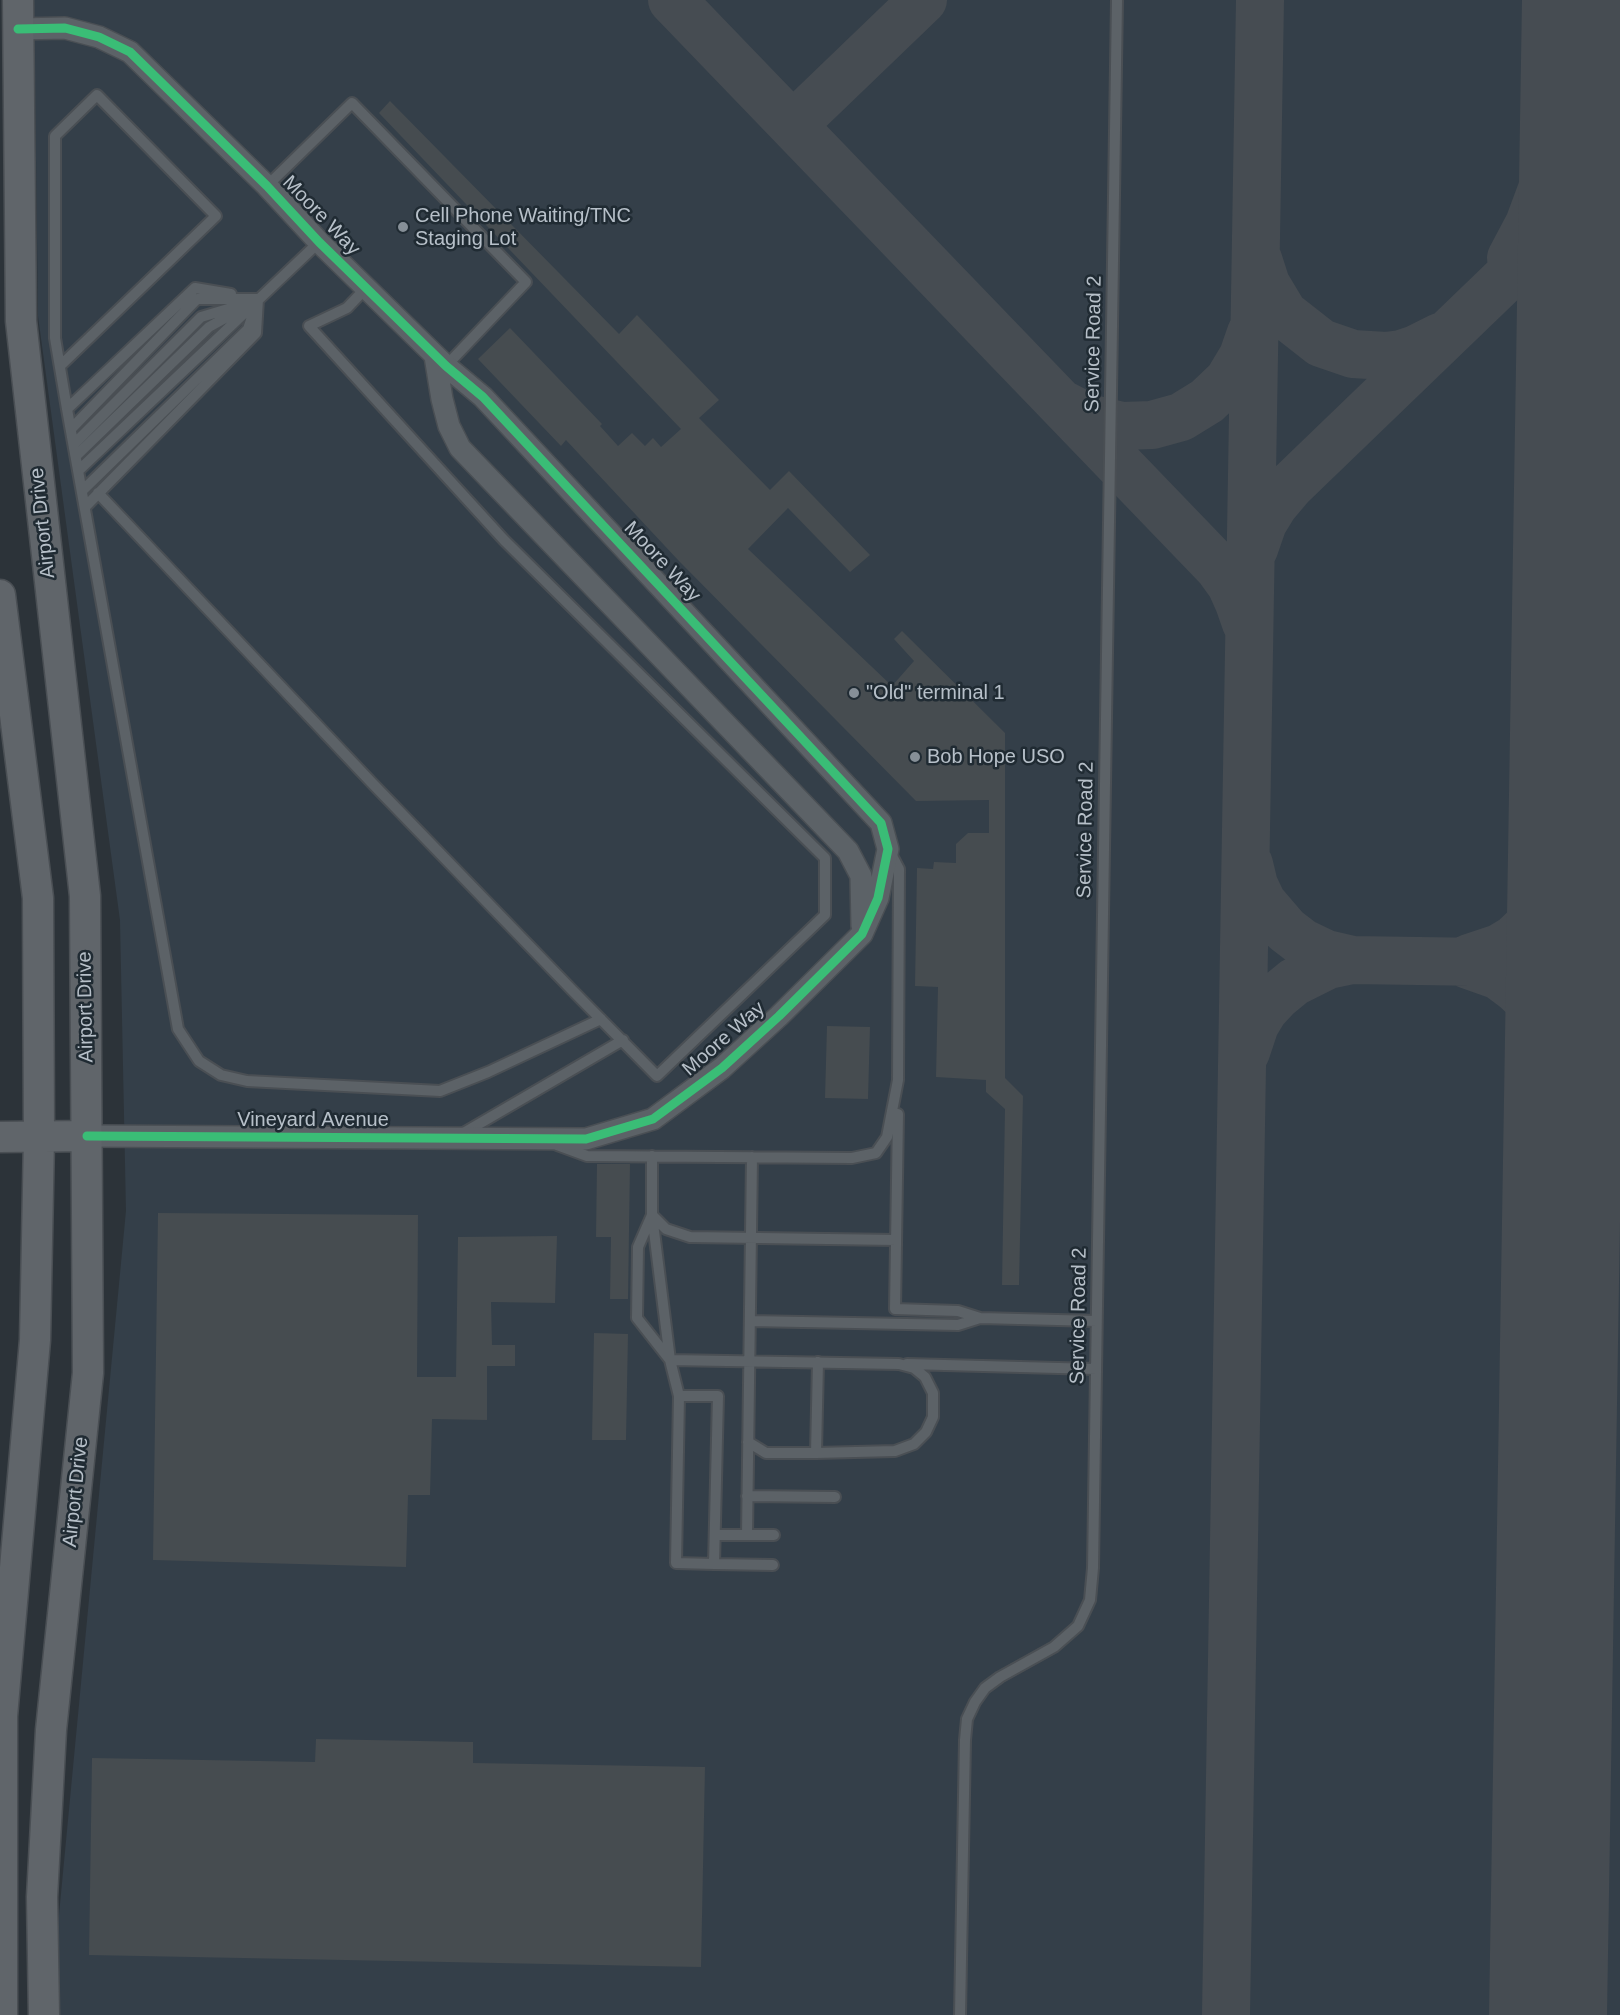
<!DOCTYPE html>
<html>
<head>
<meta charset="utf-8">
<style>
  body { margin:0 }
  canvas { display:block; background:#2c3339 }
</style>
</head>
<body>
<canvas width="1620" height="2015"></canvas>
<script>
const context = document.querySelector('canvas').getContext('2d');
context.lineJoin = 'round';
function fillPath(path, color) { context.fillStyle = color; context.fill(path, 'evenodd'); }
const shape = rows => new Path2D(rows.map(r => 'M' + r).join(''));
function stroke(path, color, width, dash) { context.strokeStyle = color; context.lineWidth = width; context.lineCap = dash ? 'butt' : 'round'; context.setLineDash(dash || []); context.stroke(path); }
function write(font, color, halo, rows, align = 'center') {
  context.font = font + ' Arial,sans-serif'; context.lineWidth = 5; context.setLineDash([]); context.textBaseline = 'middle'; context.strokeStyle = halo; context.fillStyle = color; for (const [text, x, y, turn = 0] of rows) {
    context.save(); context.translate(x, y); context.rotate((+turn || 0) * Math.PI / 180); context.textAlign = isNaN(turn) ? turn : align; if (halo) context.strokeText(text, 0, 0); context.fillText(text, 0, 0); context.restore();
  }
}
fillPath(shape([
  [34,0,1620,0,1620,2015,57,2015,56,1946,126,1211,120,920,38,316]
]), '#343f49');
stroke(shape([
  [672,0,1218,567,1231,585,1239,603,1246,623],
  [793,125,923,0],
  [1511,258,1529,224,1552,162,1567,95,1580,0],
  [1258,259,1266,284,1284,314,1321,343,1353,354,1386,356,1401,354,1416,349,1440,337],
  [1576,295,1583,256,1590,230,1609,188],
  [1066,406,1089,418,1122,426,1152,425,1181,417,1207,401,1228,381,1243,356,1251,333],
  [1254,549,1263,523,1274,505,1290,486,1620,168],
  [1568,835,1584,893,1599,920,1620,942],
  [1249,864,1254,885,1262,902,1286,930,1303,943,1326,954,1352,960],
  [1469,958,1499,948,1514,939,1538,916,1555,885,1567,834],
  [1468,965,1499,976,1515,988,1530,1002,1543,1022,1551,1041,1563,1088],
  [1246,1052,1255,1025,1264,1010,1277,996,1294,982,1328,965,1352,960,1620,964],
  [1563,1088,1576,1040,1586,1020,1600,1003,1620,986],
  [1226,2015,1260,0]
]), '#464c52', 48);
stroke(shape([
  [1548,2015,1581,0]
]), '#464c52', 118);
fillPath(shape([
  [390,101,619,334,637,315,719,400,699,418,770,490,789,471,870,555,850,572,788,508,748,549,892,686,914,661,894,639,902,631,1005,733,1005,1078,1023,1096,1019,1285,1002,1285,1005,1109,986,1092,986,1080,936,1077,938,987,915,986,917,868,933,869,934,862,956,863,956,844,968,833,989,833,989,800,916,801,678,560,566,440,561,446,478,359,510,328,602,424,600,426,618,446,632,433,645,446,653,438,661,447,681,429,379,113],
  [827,1026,870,1027,868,1099,825,1098],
  [597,1164,630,1164,628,1299,610,1299,611,1237,596,1237],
  [158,1213,418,1215,417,1377,456,1377,458,1237,557,1236,555,1303,491,1302,492,1345,515,1345,515,1366,487,1366,487,1420,432,1419,430,1495,408,1495,406,1567,153,1560],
  [594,1333,628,1334,626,1440,592,1440],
  [316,1739,473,1742,473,1763,705,1767,701,1967,89,1955,92,1758,315,1762]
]), '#464c50');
const lane = shape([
  [267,186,352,103,526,282,446,366],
  [60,366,216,216,97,95,55,136,55,338,67,409,178,1029,199,1061,221,1075,247,1081,440,1091,488,1072,601,1019],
  [67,409,195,288,231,294],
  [71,429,197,299,258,299],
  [74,444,201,317,238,306],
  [76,456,209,327,245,307],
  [79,470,319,242],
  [83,490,248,329,253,314],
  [98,493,372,783,572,990,657,1076,825,915,825,858,504,540,309,326,347,308,366,288],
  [86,506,256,333,258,299],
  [898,1114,895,1309,958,1311,980,1318,1096,1321],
  [460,1135,623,1040],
  [557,1145,587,1156,852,1158,876,1153,887,1137,898,1080,899,869,890,852],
  [652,1156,652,1215,670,1360,679,1396,676,1563,714,1564,718,1396,679,1396],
  [652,1215,666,1229,690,1237,896,1240],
  [652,1215,638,1247,637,1318,670,1360],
  [750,1321,958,1325,980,1318],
  [670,1360,899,1364,914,1368,925,1377,933,1393,933,1417,926,1432,914,1444,895,1451,816,1453],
  [907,1364,1096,1369],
  [748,1442,766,1453,816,1453,818,1362],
  [747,1496,835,1497],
  [715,1535,774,1535],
  [747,1535,752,1157],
  [714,1564,773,1565],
  [960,2015,965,1740,967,1719,975,1702,985,1688,1000,1677,1054,1647,1078,1626,1090,1600,1093,1568,1117,0]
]);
const street = shape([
  [18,29,65,28,99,37,130,52,267,186,319,242,446,366,483,397,881,823,888,849,878,898,862,934,779,1016,722,1068,653,1119,586,1139,87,1136],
  [435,356,442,399,449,426,460,448,848,851,861,876,862,926]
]);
const secondary = shape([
  [18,0,21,321,85,896,88,1373,51,1730,42,1897,44,2015],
  [0,595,38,898,39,1138,35,1340,2,1716,2,2015],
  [0,1137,87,1136]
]);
stroke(lane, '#4a4f54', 14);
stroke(street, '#4a4f54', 24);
stroke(secondary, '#4a4f54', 33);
stroke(lane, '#5c6267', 10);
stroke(street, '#5c6267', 21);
stroke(secondary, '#60656a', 30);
stroke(shape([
  [18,29,65,28,99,37,130,52,267,186,319,242,446,366,483,397,881,823,888,849,878,898,862,934,779,1016,722,1068,653,1119,586,1139,87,1136]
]), '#3abd76', 9);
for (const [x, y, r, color] of [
  [403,227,6,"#868f97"],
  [854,693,6,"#868f97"],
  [915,757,6,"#868f97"]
]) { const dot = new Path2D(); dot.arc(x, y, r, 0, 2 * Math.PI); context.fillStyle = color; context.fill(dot); stroke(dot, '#202b33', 2); }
write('20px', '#b7c0c9', '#202b33', [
  ["Moore Way",321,216,46],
  ["Service Road 2",1094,344,-89],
  ["Airport Drive",43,523,-96],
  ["Moore Way",662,562,47],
  ["Service Road 2",1086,830,-89],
  ["Airport Drive",86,1007,-91],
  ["Moore Way",724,1039,-41],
  ["Vineyard Avenue",313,1120],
  ["Service Road 2",1079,1316,-89],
  ["Airport Drive",76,1492,-84]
]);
write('20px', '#b7c0c9', '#202b33', [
  ["Cell Phone Waiting/TNC",415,216],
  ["Staging Lot",415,239],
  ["\"Old\" terminal 1",866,693],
  ["Bob Hope USO",927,757]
], 'left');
</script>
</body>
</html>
